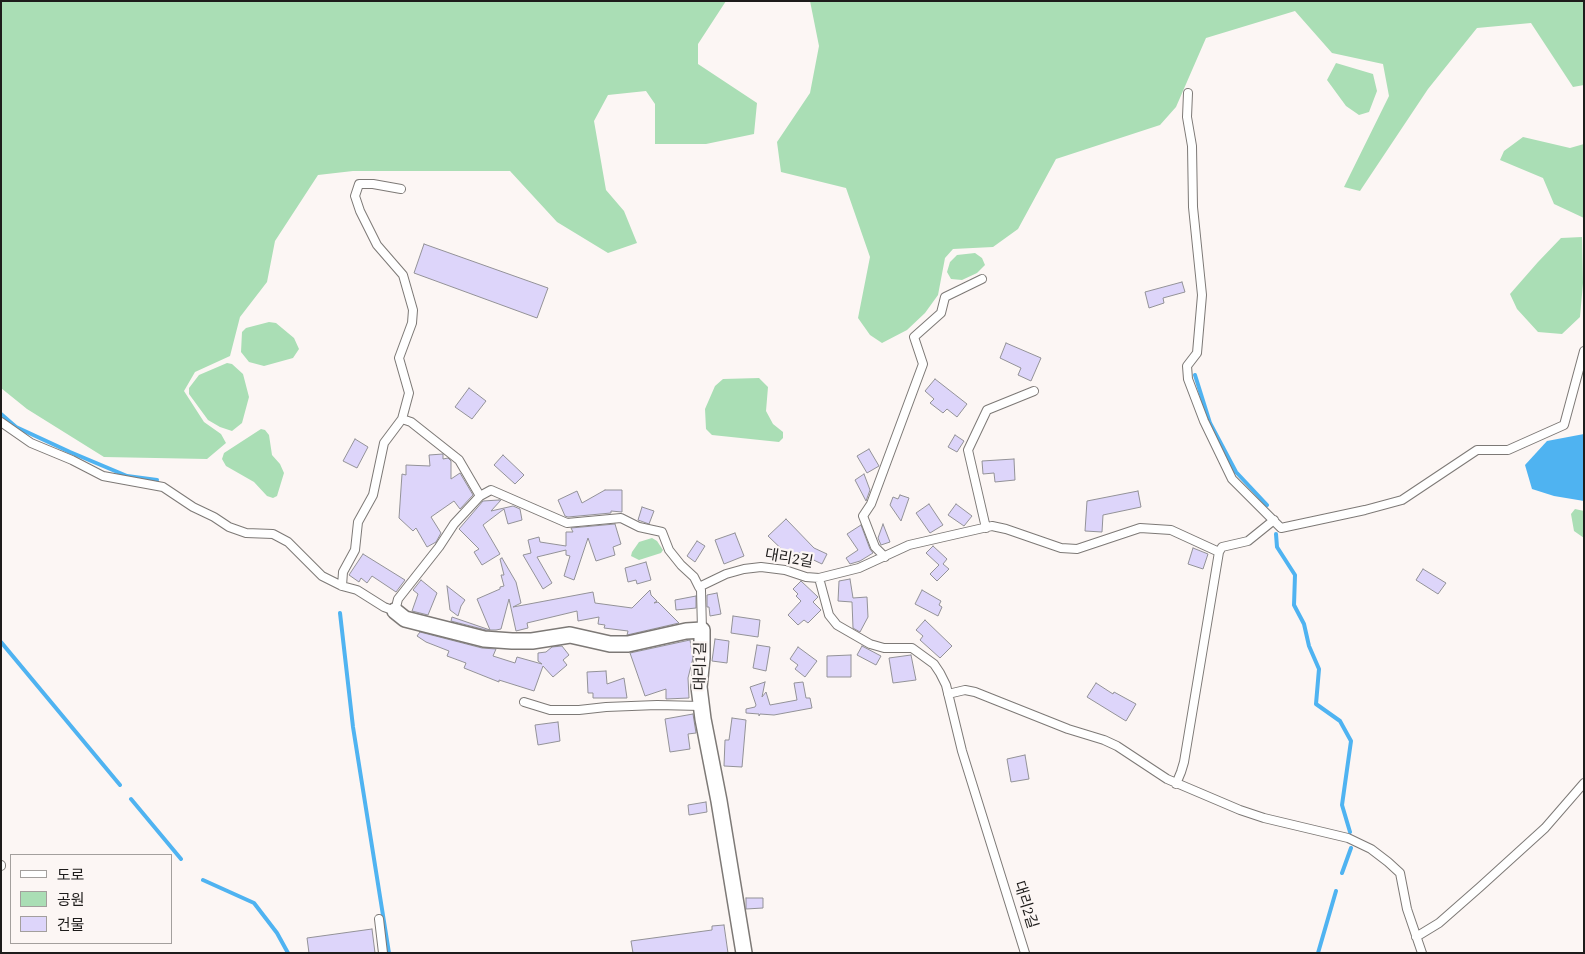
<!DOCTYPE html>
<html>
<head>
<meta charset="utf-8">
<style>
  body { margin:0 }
  #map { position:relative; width:1585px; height:954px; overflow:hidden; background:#fcf6f4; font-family:"Source Serif 4","Noto Sans KR",serif }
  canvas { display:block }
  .frame { position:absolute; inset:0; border:2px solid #1e1c1b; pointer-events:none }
  .legend { position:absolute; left:10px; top:854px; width:162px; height:90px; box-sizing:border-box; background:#fcf6f4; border:1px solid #a39f9d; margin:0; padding:6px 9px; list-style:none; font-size:15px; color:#1e1c1b }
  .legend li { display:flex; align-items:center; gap:10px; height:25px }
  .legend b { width:25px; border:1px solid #a39f9d }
</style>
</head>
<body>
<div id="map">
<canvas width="1585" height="954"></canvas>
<div class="frame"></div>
<ul class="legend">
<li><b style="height:6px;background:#fff"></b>도로</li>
<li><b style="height:14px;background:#aadeb5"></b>공원</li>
<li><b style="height:14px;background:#ddd5fa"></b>건물</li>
</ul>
</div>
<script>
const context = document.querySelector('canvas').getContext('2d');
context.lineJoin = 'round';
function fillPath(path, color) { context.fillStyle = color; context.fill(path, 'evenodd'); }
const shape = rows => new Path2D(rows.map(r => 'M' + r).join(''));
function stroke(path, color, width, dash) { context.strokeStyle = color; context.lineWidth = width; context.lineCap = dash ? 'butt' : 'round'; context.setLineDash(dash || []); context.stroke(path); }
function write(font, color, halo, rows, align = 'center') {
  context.font = font + ' "Source Serif 4","Noto Sans KR",serif'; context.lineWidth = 4.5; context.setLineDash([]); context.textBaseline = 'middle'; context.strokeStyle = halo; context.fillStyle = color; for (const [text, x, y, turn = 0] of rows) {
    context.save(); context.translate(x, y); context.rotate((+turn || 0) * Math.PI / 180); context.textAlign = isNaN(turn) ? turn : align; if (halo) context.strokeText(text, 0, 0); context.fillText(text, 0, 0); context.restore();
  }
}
fillPath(shape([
  [1,1,726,1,698,44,698,64,757,103,754,134,706,144,655,144,655,104,646,91,608,95,594,121,606,190,624,211,637,243,608,253,557,222,510,171,353,171,318,175,275,241,267,282,240,317,230,356,195,372,184,391,204,422,221,434,226,443,207,459,104,457,27,409,1,388],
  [810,1,1584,1,1584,85,1573,87,1531,23,1477,28,1428,89,1360,191,1344,187,1389,96,1383,64,1332,53,1295,11,1206,38,1176,107,1160,125,1056,159,1018,229,993,247,953,249,945,258,938,295,925,313,907,330,882,343,870,335,858,318,870,257,846,188,781,172,777,142,810,93,819,46],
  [1336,63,1373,74,1377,91,1369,112,1359,115,1346,106,1327,80],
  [1523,137,1570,148,1584,144,1584,218,1554,204,1543,178,1500,160,1504,151],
  [1582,237,1583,283,1580,317,1562,334,1538,332,1517,309,1510,294,1538,262,1561,238],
  [975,253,982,258,985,265,977,273,962,280,951,279,947,272,950,262,957,255],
  [269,322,276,323,294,338,299,349,293,358,264,366,249,362,241,352,242,332,246,328],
  [227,363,232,364,243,374,249,397,242,423,232,431,220,427,208,420,189,394,189,388,199,375],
  [759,378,768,387,766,411,773,424,783,432,783,438,779,442,712,435,706,429,705,409,715,386,723,379],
  [261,429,265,430,269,435,272,455,280,464,284,473,277,496,273,498,267,496,254,482,226,466,222,459,224,453],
  [1575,509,1584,511,1584,538,1574,531,1571,514],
  [652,538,657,541,663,550,661,553,639,560,631,556,632,552,639,542]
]), '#aadeb5');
fillPath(shape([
  [1584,434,1584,501,1554,496,1532,489,1525,465,1547,441]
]), '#4fb3f1');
stroke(shape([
  [1195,375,1210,423,1236,472,1267,505],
  [1,414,16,427,70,452,127,476,157,480],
  [1276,534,1277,547,1295,575,1294,605,1304,624,1309,646,1319,669,1316,704,1340,721,1351,741,1342,805,1350,832],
  [340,613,353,727,389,953],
  [1,642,120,785],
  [131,799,181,859],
  [1342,873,1351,848],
  [203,880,254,903,277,933,288,953],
  [1318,953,1336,891]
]), '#4fb3f1', 4);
const building = shape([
  [424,244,548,288,537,318,414,273,424,244],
  [1182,282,1185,292,1163,298,1164,303,1149,308,1145,292,1182,282],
  [1006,343,1041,358,1031,381,1018,375,1021,368,1000,358,1006,343],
  [935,379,967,404,957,417,947,409,943,413,930,403,934,399,925,391,935,379],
  [469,388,486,401,472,419,455,407,469,388],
  [955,435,964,441,957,452,948,447,955,435],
  [355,439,368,447,357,468,343,461,355,439],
  [869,449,879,466,867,473,857,456,869,449],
  [443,454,443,459,448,458,451,461,451,479,460,473,473,495,460,509,454,501,431,517,441,533,436,542,427,547,416,528,413,531,399,518,402,474,406,475,406,465,430,466,429,455,443,454],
  [503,455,524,475,515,484,494,465,503,455],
  [1014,459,1015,480,995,482,994,473,983,474,982,461,1014,459],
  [864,474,870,490,866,501,855,480,864,474],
  [605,490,622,490,622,512,611,511,611,513,568,517,565,516,558,500,577,491,582,503,605,490],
  [1138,491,1141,507,1103,515,1102,532,1085,531,1087,501,1138,491],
  [900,495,909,498,901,521,890,505,893,497,898,499,900,495],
  [499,500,501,500,491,511,513,506,520,509,522,520,508,524,504,509,483,525,500,554,482,565,474,552,479,549,459,529,483,501,499,500],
  [929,504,943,525,930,533,916,513,929,504],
  [956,504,972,516,964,526,948,515,956,504],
  [642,507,654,511,649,524,638,520,642,507],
  [786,519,814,548,827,554,822,564,799,553,792,559,768,536,786,519],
  [615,524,621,544,613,547,615,555,596,561,588,538,574,580,564,576,570,556,566,555,566,550,537,557,552,583,543,589,523,555,531,553,528,540,539,537,540,542,566,546,566,532,573,532,571,528,615,524],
  [883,524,890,542,881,545,878,538,883,524],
  [861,525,870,549,873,553,860,561,850,564,846,558,858,550,847,534,861,525],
  [735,533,744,556,724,564,715,540,735,533],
  [697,541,705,546,695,562,687,556,697,541],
  [933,546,947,559,943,564,949,569,937,581,930,574,939,565,926,553,933,546],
  [1193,548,1208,554,1203,569,1188,564,1193,548],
  [363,554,405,580,396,592,372,576,367,583,361,578,359,582,349,575,363,554],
  [502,558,516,582,521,603,513,607,593,592,595,603,632,608,650,590,651,595,657,601,654,603,658,602,679,623,627,635,628,631,604,628,605,625,598,624,599,617,578,621,577,611,527,623,528,628,516,631,509,599,501,629,496,630,486,630,451,621,452,617,490,630,477,599,500,589,500,587,504,586,501,575,504,575,500,559,502,558],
  [646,562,651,580,637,584,636,580,628,582,625,568,646,562],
  [1423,569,1446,583,1438,594,1416,580,1423,569],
  [850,579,853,598,867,597,868,617,860,632,853,628,852,602,838,601,839,581,850,579],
  [421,580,437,593,428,615,412,611,418,594,413,590,421,580],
  [801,581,818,597,813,602,821,610,808,623,804,620,798,625,788,615,801,601,796,596,798,594,793,589,801,581],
  [447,586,465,600,461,606,458,616,450,610,447,586],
  [922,590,941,601,939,605,942,607,938,616,915,604,922,590],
  [717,593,721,614,710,616,709,607,707,607,707,595,717,593],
  [696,596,696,608,676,610,675,600,696,596],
  [733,616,760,620,758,637,731,633,733,616],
  [925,620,952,646,940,658,920,640,923,636,916,630,925,620],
  [420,632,482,648,496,649,493,656,515,663,517,657,542,664,538,661,538,653,546,652,552,647,562,646,569,655,563,660,567,665,553,677,543,666,534,691,499,680,499,682,464,668,466,663,447,656,449,651,426,642,417,636,420,632],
  [715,639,729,641,727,663,712,661,715,639],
  [690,640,693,658,688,678,689,698,666,699,666,689,645,696,630,653,690,640],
  [757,645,770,647,766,671,753,668,757,645],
  [862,646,881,656,876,665,857,655,862,646],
  [798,647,817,661,805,677,795,669,798,665,790,659,798,647],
  [851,655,851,677,827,677,827,656,851,655],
  [911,655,916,680,893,683,889,658,911,655],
  [606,671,607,684,624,678,627,698,593,698,593,693,588,693,587,672,606,671],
  [765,682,762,697,766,692,770,705,797,700,794,683,803,682,806,698,810,698,812,708,774,715,760,714,759,716,759,714,746,713,746,709,755,707,756,705,750,687,765,682],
  [1096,683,1113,694,1114,692,1136,704,1126,721,1087,697,1096,683],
  [693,714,696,733,688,734,690,749,670,752,665,719,693,714],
  [732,718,746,720,742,767,724,766,725,740,729,740,732,718],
  [558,722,560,741,538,745,535,725,558,722],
  [1025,755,1029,779,1011,782,1007,759,1025,755],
  [706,802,707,812,689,815,688,805,706,802],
  [746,898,763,898,763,908,746,909,746,898],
  [724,925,728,953,633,953,631,941,712,930,712,926,724,925],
  [372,929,375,953,309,953,307,938,372,929]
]);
fillPath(building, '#ddd5fa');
stroke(building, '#939297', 1);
const lane = shape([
  [1188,93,1187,117,1192,146,1193,207,1202,295,1197,353,1187,366,1188,379,1204,421,1232,479,1281,528,1365,510,1402,500,1477,450,1508,450,1564,425,1584,351],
  [402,419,411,422,459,460,480,496],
  [1,422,31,443,72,460,103,476,163,487,193,507,214,517,229,527,246,533,273,534,288,542,322,576,342,586,357,590,384,607,395,611,398,599,439,547,454,524,480,496,491,490,567,523,621,518,639,527,662,532,669,550,681,565,694,577,699,587,726,574,744,569,761,567,785,570,806,577,819,578,829,615,837,625,870,644,884,648,912,648,934,664,940,673,946,685,962,751,1025,953],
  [986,528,968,450,987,410,1034,391],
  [885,557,875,547,863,516,871,504,923,364,914,337,941,313,945,297,982,279],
  [819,578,859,568,909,545,992,526,1006,529,1061,548,1077,549,1140,528,1171,530,1219,552],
  [342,586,343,572,355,550,358,522,373,495,384,443,402,419,409,393,399,358,412,323,413,310,403,275,377,245,360,211,355,196,359,184,373,184,401,189],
  [699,587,701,590,702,630],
  [948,694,965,690,975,692,1068,729,1104,740,1117,746,1167,779,1240,810,1264,818,1348,838,1371,849,1388,862,1400,873,1407,909,1422,953],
  [524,702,550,710,579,710,606,707,657,705,701,706],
  [1176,784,1181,772,1184,762,1219,552,1222,547,1248,541,1274,520],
  [1,865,1,866],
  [379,919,383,953],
  [1416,937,1439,923,1480,887,1545,828,1584,783]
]);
const street = shape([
  [395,611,405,619,484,639,512,641,532,641,570,635,610,644,628,644,686,631,702,630,702,658,699,687,703,719,719,801,744,953]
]);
stroke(lane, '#7d7976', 10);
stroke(street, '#7d7976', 18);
stroke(lane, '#fff', 8);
stroke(street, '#fff', 15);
write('15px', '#1e1c1b', '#fcf6f4', [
  ["대리2길",789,559,10],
  ["대리1길",701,666,-89],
  ["대리2길",1025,905,73]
]);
</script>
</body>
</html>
